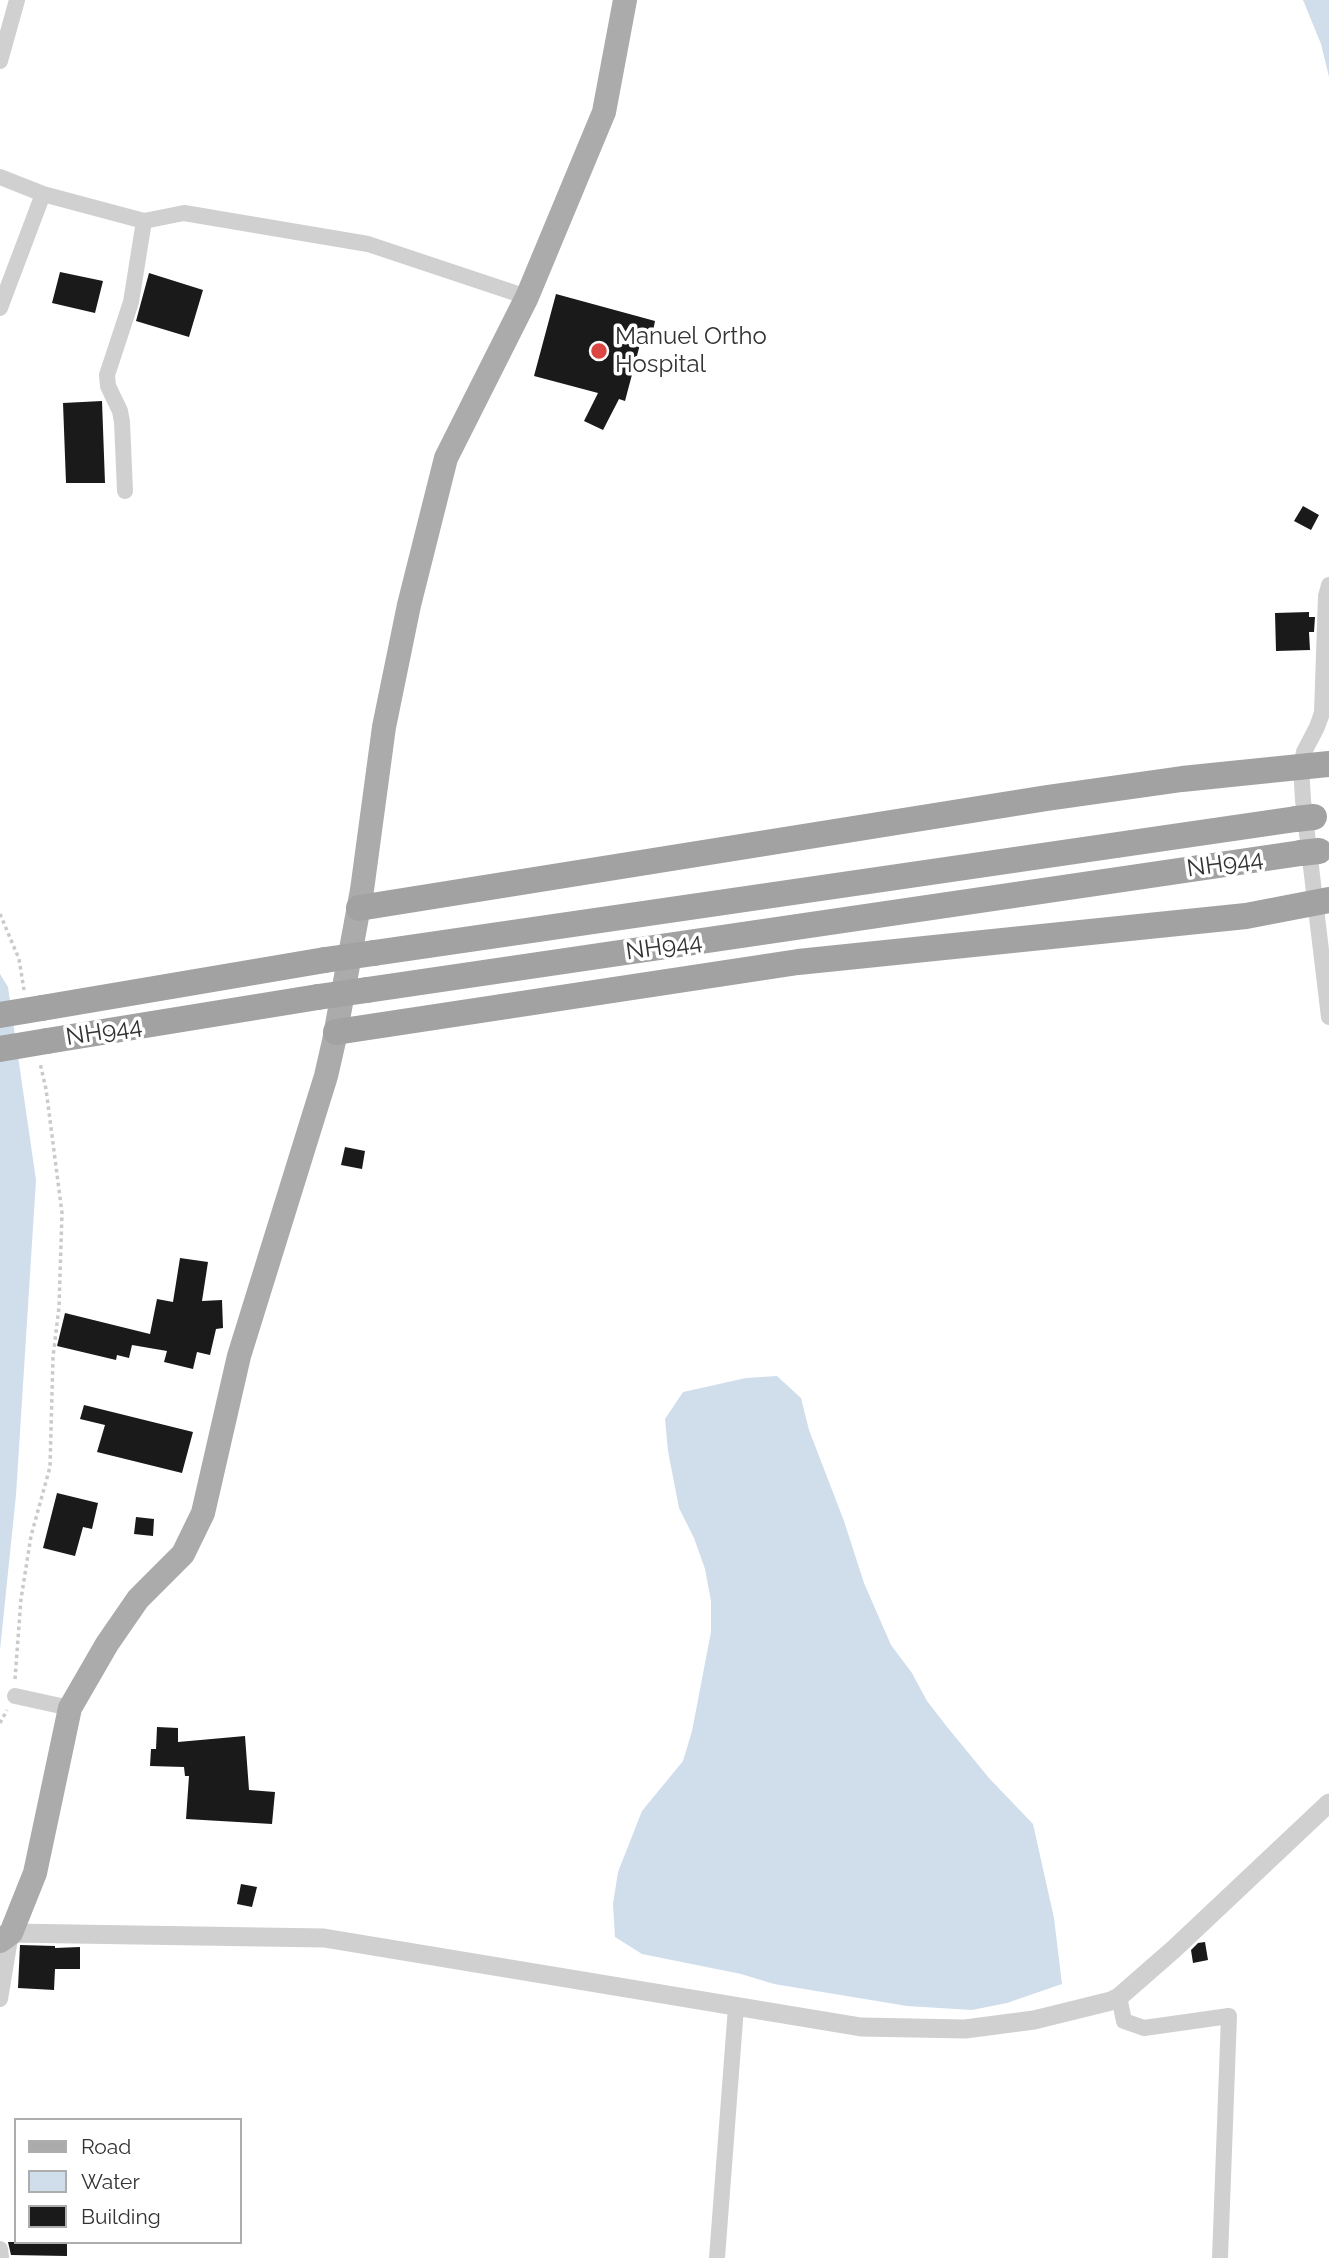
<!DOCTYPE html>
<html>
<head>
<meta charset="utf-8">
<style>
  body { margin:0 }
  #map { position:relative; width:1329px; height:2258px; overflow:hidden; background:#fff; font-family:Raleway,sans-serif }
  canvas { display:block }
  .legend { position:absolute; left:14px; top:2118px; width:228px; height:126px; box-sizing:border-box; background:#fff; border:2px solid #adadad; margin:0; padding:9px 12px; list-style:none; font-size:21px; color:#333 }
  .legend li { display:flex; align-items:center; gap:14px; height:35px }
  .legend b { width:35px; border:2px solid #adadad }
</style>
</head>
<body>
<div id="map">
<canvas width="1329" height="2258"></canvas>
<ul class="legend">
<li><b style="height:9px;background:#ababab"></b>Road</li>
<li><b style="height:19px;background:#d0deec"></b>Water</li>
<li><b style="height:19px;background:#1a1a1a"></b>Building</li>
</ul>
</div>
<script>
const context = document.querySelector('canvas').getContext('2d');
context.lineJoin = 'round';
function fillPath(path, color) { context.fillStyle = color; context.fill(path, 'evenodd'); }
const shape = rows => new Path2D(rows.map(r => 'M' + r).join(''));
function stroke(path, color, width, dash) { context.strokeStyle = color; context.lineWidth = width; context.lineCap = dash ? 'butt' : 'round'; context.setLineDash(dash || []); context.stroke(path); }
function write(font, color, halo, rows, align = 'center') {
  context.font = font + ' Raleway,sans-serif'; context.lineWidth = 7; context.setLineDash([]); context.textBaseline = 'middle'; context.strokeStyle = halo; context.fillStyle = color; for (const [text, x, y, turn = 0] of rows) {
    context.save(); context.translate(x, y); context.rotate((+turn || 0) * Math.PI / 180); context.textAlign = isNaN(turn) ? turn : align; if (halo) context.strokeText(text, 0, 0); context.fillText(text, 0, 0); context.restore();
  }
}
fillPath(shape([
  [1303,0,1329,0,1329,77,1321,44],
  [0,974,8,987,36,1180,16,1495,0,1650],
  [777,1376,801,1398,809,1430,844,1521,864,1583,891,1645,912,1673,927,1701,948,1728,989,1778,1033,1824,1054,1918,1062,1984,1007,2003,972,2010,907,2006,774,1984,741,1974,642,1954,615,1937,613,1904,618,1872,642,1811,683,1761,692,1731,711,1632,711,1601,705,1569,694,1538,679,1508,668,1451,665,1419,683,1392,746,1378]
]), '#d0deec');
fillPath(shape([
  [60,272,103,281,95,313,52,303],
  [149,273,203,290,189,337,136,321],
  [556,294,655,321,652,336,643,333,625,401,619,399,603,430,584,421,598,393,534,376],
  [102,401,105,483,66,483,63,403],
  [1303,506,1319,515,1311,530,1294,521],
  [1309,612,1309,617,1315,617,1314,632,1309,632,1310,650,1276,651,1275,613],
  [345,1147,365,1151,362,1169,341,1165],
  [180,1258,208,1262,202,1301,222,1300,223,1328,216,1329,210,1355,197,1352,193,1369,164,1362,167,1351,132,1345,129,1358,117,1355,116,1360,57,1346,65,1313,150,1334,157,1299,173,1302],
  [84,1405,193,1432,182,1473,97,1452,105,1425,80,1419],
  [57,1493,98,1503,92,1529,83,1527,75,1556,43,1548],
  [136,1517,154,1519,153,1536,134,1534],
  [157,1727,178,1728,178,1742,245,1736,249,1790,275,1792,272,1824,186,1819,189,1776,185,1776,184,1767,150,1766,151,1749,156,1749],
  [241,1884,257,1887,252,1907,237,1904],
  [1205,1942,1208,1960,1193,1963,1191,1950,1198,1943],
  [20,1945,55,1946,55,1948,80,1947,80,1969,55,1969,54,1990,18,1988],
  [8,2242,67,2242,67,2256,11,2255]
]), '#1a1a1a');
stroke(shape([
  [0,914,19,959,24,990],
  [15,1679,21,1599,31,1536,50,1467,53,1357,59,1307,62,1213,46,1089,40,1063],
  [0,1723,7,1710]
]), '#cacaca', 3.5, [3.5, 3.5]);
stroke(shape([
  [0,61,17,0],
  [0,177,43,194,144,221,184,213,368,244,527,297],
  [0,308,43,194],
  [125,491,122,422,120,411,108,386,107,375,131,302,144,221],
  [1329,585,1326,596,1322,713,1317,727,1304,752,1301,766,1303,800,1329,1017],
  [15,1696,70,1708],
  [1119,1997,1124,2021,1144,2028,1229,2016,1220,2258],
  [0,1999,11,1933],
  [0,2249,1,2258],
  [717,2258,736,2007]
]), '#d0d0d0', 16);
stroke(shape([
  [11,1933,324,1938,861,2027,965,2029,1034,2020,1111,2001,1119,1997,1174,1949,1329,1803]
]), '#d0d0d0', 19);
stroke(shape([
  [0,1941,11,1933,35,1873,70,1708,107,1644,138,1599,183,1554,203,1513,239,1356,326,1076,334,1041,362,890,384,727,409,605,446,458,527,297,604,112,625,0]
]), '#ababab', 24);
stroke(shape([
  [359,908,1047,798,1182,779,1329,764],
  [374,953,1296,819],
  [367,990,1301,853],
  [42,1008,325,960],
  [336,1032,798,962,1246,916,1329,900],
  [47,1041,318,997]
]), '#a2a2a2', 26);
stroke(shape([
  [1296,819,1314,817],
  [1301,853,1319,851],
  [325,960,374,953],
  [318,997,367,990],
  [0,1015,42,1008],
  [0,1049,47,1041]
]), '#a2a2a2', 26);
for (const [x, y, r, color] of [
  [599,351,9,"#dc4642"]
]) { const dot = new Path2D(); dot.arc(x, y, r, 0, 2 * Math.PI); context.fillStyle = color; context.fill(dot); stroke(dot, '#fff', 2.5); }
write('24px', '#333', '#fff', [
  ["Manuel Ortho",615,337],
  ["Hospital",615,365]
], 'left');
write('24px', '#333', '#fff', [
  ["NH944",1225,864,-8],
  ["NH944",664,947,-8],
  ["NH944",104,1032,-9]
]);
</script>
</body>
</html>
